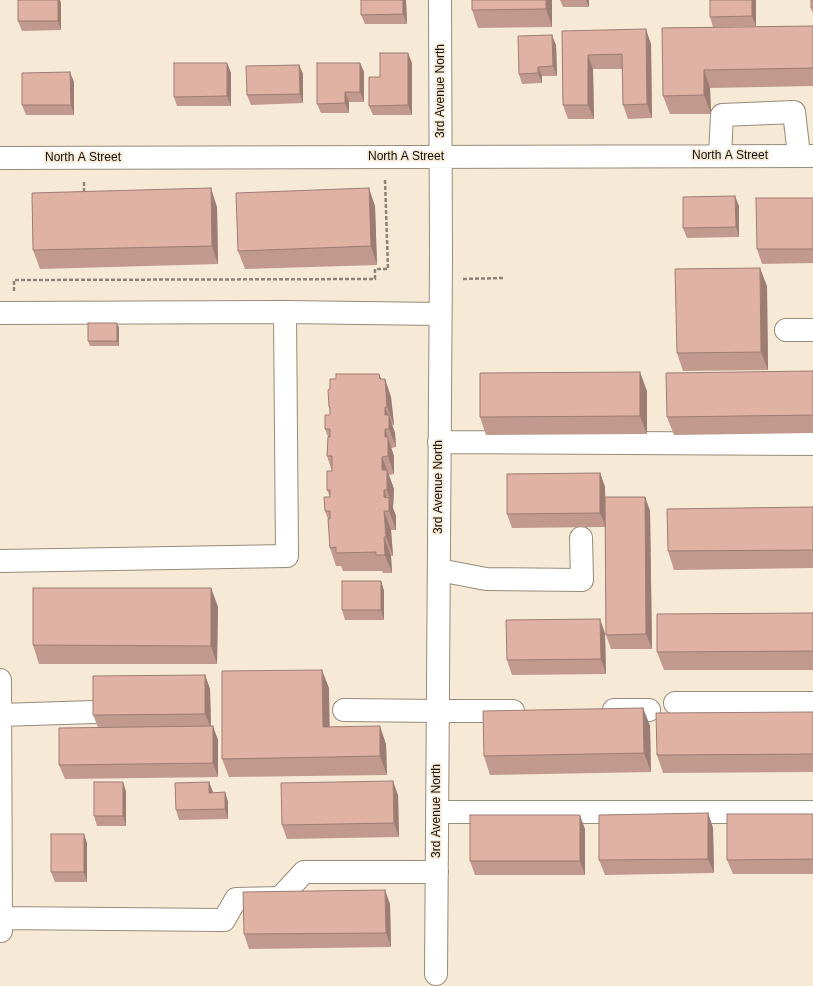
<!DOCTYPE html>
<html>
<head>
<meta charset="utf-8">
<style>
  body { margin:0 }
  canvas { display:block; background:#f6e9d6 }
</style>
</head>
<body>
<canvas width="813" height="986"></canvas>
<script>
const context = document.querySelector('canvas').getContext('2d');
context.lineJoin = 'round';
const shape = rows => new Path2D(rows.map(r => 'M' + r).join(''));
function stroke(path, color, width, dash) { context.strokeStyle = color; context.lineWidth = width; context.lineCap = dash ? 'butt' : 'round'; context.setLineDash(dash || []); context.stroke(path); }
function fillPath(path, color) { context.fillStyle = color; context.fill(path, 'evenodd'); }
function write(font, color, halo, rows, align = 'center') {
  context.font = font + ' Helvetica,sans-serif'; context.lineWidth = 3.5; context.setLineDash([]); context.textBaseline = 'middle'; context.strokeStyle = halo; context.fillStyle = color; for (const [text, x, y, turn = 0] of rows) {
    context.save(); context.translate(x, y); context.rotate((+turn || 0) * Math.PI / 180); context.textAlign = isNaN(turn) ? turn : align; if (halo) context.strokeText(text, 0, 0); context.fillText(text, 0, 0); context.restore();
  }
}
const minor = shape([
  [720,156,722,115,794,112,799,155],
  [0,158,813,156],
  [285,312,440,314],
  [0,313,285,312,287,556,0,561],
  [786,330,813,330],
  [439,442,813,444],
  [439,570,486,579,582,580,581,538],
  [0,680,1,931],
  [675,703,813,703],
  [344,710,438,711,513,711],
  [614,710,649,710],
  [0,715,94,712],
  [437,812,813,812],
  [1,918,224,920,236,899,280,898,304,872,437,872],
  [436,974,441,255,440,0]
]);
stroke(minor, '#978b79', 24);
stroke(shape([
  [84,182,84,194],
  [463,279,503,278],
  [14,291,14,280,375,279,375,269,388,269,385,180]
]), '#8e8578', 2.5, [4, 2]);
stroke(minor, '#fff', 22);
fillPath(shape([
  [361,0,406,0,407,24,365,24,361,15],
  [552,0,552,27,478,28,472,10],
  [560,0,589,0,589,7,563,7],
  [710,0,756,0,756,26,713,27,710,17],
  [813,0,813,14,811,8],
  [61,3,61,30,22,31,18,21],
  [813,26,813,86,710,88,711,114,670,114,663,96,662,28],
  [562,31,651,44,652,118,628,119,623,105,622,69,593,69,594,119,568,119,563,105],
  [556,45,557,76,542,76,542,83,522,84,519,74],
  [227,63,231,73,231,106,177,106,174,97],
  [360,63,364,72,364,102,349,102,349,113,321,113,317,104],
  [412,63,412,115,373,115,369,106,380,77],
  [299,65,303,74,303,103,251,105,247,95],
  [74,82,74,115,26,115,22,105],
  [813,198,813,263,762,264,757,249],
  [375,206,377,265,245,269,238,251],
  [739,206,739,237,687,238,683,228],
  [217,207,218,264,40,269,33,250],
  [767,286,768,370,683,371,677,353],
  [117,323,119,328,119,346,90,346,88,341],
  [813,371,813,433,674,435,667,417],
  [379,374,381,379,385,379,391,397,394,425,392,425,395,433,396,447,391,448,394,456,394,474,389,475,394,489,393,508,396,516,396,530,391,530,393,556,391,556,392,573,383,573,382,571,343,571,341,566,336,566,330,548,328,519,325,511,330,497,327,490,332,471,327,456,328,437,325,429,330,415,330,412,329,407,330,389,336,379],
  [647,391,647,434,486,435,480,417],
  [600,473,605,487,605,497,645,497,650,511,652,649,611,649,606,635,605,527,512,528,507,514],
  [813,507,813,568,674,570,668,551],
  [381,581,384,591,384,620,345,620,342,610],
  [211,588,218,607,217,664,39,664,33,645],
  [813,613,813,670,664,670,657,652],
  [605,633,606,674,512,675,507,660],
  [205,675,210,689,211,726,218,740,218,777,65,779,59,765,98,727,93,715],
  [329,688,329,727,386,744,387,775,229,777,222,759],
  [643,708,650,726,651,772,490,775,484,756],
  [813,712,813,772,663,773,657,755],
  [123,782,126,792,126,826,97,826,94,816],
  [209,782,213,793,225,792,228,802,228,819,179,820,176,810],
  [398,795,399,837,287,839,282,825],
  [708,813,713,828,714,873,605,875,599,860],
  [813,814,813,874,733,874,727,860],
  [585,829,585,875,475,875,470,861],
  [87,843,87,882,55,882,51,872],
  [390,904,391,947,249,949,244,934]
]), '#c1998d');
fillPath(shape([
  [58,0,60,0,61,3,61,30,58,21],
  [403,0,406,0,407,24,403,14],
  [546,0,552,0,552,27,546,9],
  [586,0,589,0,589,7],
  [752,0,756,0,756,26,752,16],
  [646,29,651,44,652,118,647,104],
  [552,35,556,45,557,76,553,66],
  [408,53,412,63,412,115,408,105],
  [588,55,593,69,594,119,588,105],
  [227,63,231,73,231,106,227,96],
  [360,63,364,72,364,102,360,92],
  [299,65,303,74,303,103,300,94],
  [538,67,542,76,542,83,538,73],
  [704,70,710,88,711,114,704,95],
  [70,72,74,82,74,115,71,105],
  [345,92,349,102,349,113,345,103],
  [211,188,217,207,218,264,212,246],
  [369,188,375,206,377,265,371,246],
  [735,196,739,206,739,237,736,227],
  [760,268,767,286,768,370,761,352],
  [117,323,119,328,119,346,117,341],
  [640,372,647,391,647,434,640,416],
  [379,374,386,391,385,379,391,397,394,425,387,407,380,379],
  [385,407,389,418,389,415,395,433,396,447,389,429,385,415],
  [385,429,394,456,394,474,388,456,385,437],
  [382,457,394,489,393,508,387,490,382,470],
  [600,473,605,487,606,527,600,513],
  [384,490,389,506,389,498,396,516,396,530,384,497],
  [645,497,650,511,652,649,646,634],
  [384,511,391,530,393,556,386,537],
  [384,537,391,556,392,573,385,555],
  [381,581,384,591,384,620,381,610],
  [211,588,218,607,217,664,211,646],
  [600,619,605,633,606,674,601,659],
  [322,670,329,688,330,745,323,727],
  [205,675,210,689,211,728,205,714],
  [643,708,650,726,651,772,644,753],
  [213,726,218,740,218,777,213,763],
  [380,726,386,744,387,775,380,756],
  [393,781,398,795,399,837,394,823],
  [123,782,126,792,126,826,123,816],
  [209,782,213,792,213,802,209,793],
  [225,792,228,802,228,819,225,809],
  [708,813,713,828,714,873,708,859],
  [580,815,585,829,585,875,580,861],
  [84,834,87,843,87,882,84,872],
  [385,890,390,904,391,947,386,933]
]), '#9d7d73');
const building = shape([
  [18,0,58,0,58,21,18,21,18,0],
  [361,0,403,0,403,14,361,15,361,0],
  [472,0,546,0,546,9,472,10,472,0],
  [710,0,752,0,752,16,710,17,710,0],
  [811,0,813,0,813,8,811,8,811,0],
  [813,26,813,68,704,70,704,95,663,96,662,28,813,26],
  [646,29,647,104,623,105,622,54,588,55,588,105,563,105,562,31,646,29],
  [552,35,553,66,538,67,538,73,519,74,518,36,552,35],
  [380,53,408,53,408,105,369,106,369,77,380,77,380,53],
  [174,63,227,63,227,96,174,97,174,63],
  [317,63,360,63,360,92,345,92,345,103,317,104,317,63],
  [299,65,300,94,247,95,246,66,299,65],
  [70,72,71,105,22,105,22,73,70,72],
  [211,188,212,246,33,250,32,193,211,188],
  [369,188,371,246,238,251,236,193,369,188],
  [735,196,736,227,683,228,683,197,735,196],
  [756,198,813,198,813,249,757,249,756,198],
  [760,268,761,352,677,353,675,269,760,268],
  [88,323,117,323,117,341,88,341,88,323],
  [813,371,813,415,667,417,666,373,813,371],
  [640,372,640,416,480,417,480,373,640,372],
  [336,374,379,374,380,379,385,379,387,407,385,407,385,415,389,415,389,429,385,429,385,437,388,437,388,456,382,457,382,470,387,470,387,490,384,490,384,497,389,498,389,511,384,511,386,537,384,537,385,555,376,555,376,552,336,553,336,547,330,548,328,519,330,519,330,511,325,511,324,497,330,497,330,490,327,490,327,471,332,471,332,456,327,456,328,437,330,437,330,429,325,429,325,415,330,415,330,407,329,407,328,390,330,389,330,379,336,379,336,374],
  [600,473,600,513,507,514,507,474,600,473],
  [605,497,645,497,646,634,606,635,605,497],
  [813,507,813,550,668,551,667,509,813,507],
  [342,581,381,581,381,610,342,610,342,581],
  [33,588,211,588,211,646,33,645,33,588],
  [813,613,813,651,657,652,657,614,813,613],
  [600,619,601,659,507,660,506,620,600,619],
  [322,670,323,727,380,726,380,756,222,759,222,671,322,670],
  [205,675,205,714,93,715,93,676,205,675],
  [643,708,644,753,484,756,483,711,643,708],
  [813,712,813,754,657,755,656,713,813,712],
  [213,726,213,763,59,765,59,728,213,726],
  [393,781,394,823,282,825,281,783,393,781],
  [94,782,123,782,123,816,94,816,94,782],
  [209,782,209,793,225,792,225,809,176,810,175,783,209,782],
  [708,813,708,859,599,860,599,815,708,813],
  [727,814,813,814,813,859,727,860,727,814],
  [470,815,580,815,580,861,470,861,470,815],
  [51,834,84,834,84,872,51,872,51,834],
  [385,890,386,933,244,934,243,892,385,890]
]);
fillPath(building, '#e0b2a4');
stroke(building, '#9d7d73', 1);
write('12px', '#120e08', '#f6e9d6', [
  ["3rd Avenue North",441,91,-90],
  ["North A Street",730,156],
  ["North A Street",406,157],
  ["North A Street",83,158],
  ["3rd Avenue North",439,487,-90],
  ["3rd Avenue North",437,811,-90]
]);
</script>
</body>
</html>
